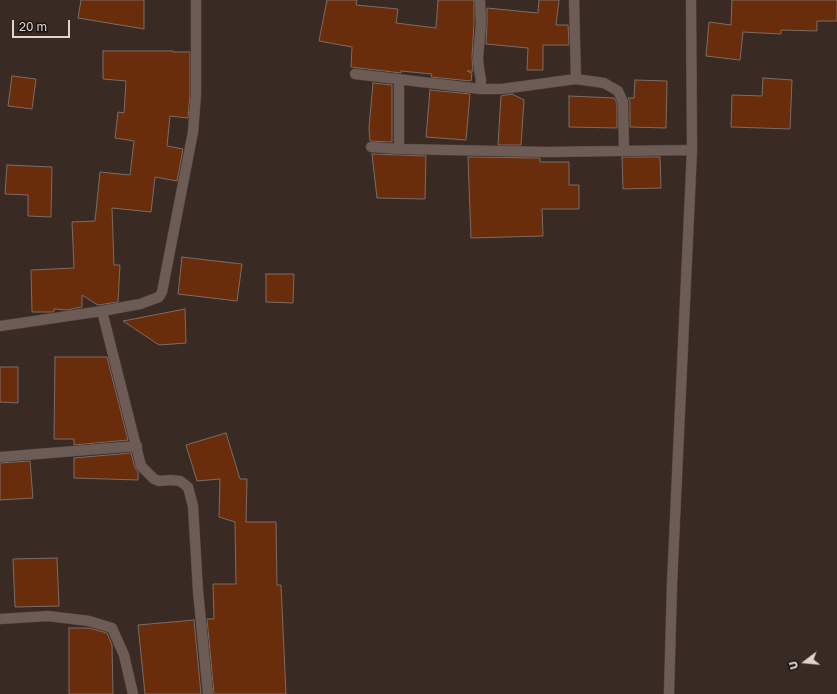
<!DOCTYPE html>
<html>
<head>
<meta charset="utf-8">
<style>
  body { margin:0 }
  #map { position:relative; width:837px; height:694px; overflow:hidden; background:#392a24; font-family:"Golos Text",sans-serif }
  canvas { display:block }
  .north { position:absolute; left:785px; top:642px; width:40px; height:40px; -webkit-text-stroke:3px #1b1412; paint-order:stroke; rotate:254deg; font-size:11px; font-weight:700; line-height:16px; text-align:center; color:#dfd6d2 }
  .north::after { content:''; display:block; margin:auto; width:14px; height:18px; background:#dfd6d2; clip-path:polygon(50% 0,100% 100%,50% 72%,0 100%) }
  .scale { position:absolute; left:12px; top:20px; width:58px; height:18px; box-sizing:border-box; border:2px solid #dfd6d2; border-top:0; padding-left:5px; font-size:12px; line-height:14px; white-space:nowrap; color:#dfd6d2; -webkit-text-stroke:3px #1b1412; paint-order:stroke }
</style>
</head>
<body>
<div id="map">
<canvas width="837" height="694"></canvas>
<div class="north">U</div>
<div class="scale">20 m</div>
</div>
<script>
const context = document.querySelector('canvas').getContext('2d');
context.lineJoin = 'round';
function fillPath(path, color) { context.fillStyle = color; context.fill(path, 'evenodd'); }
const shape = rows => new Path2D(rows.map(r => 'M' + r).join(''));
function stroke(path, color, width, dash) { context.strokeStyle = color; context.lineWidth = width; context.lineCap = dash ? 'butt' : 'round'; context.setLineDash(dash || []); context.stroke(path); }
const building = shape([
  [81,0,144,0,144,29,78,18,81,0],
  [327,0,357,0,356,5,398,9,396,23,436,28,438,0,474,0,474,23,472,57,473,71,467,71,472,73,471,81,431,77,432,74,401,71,401,73,351,67,352,47,319,41,327,0],
  [539,0,559,0,556,25,568,25,569,45,543,45,543,70,527,70,528,48,486,44,487,24,487,8,538,13,539,0],
  [732,0,837,0,837,21,817,21,817,31,781,30,781,34,743,32,740,60,706,56,709,22,731,25,732,0],
  [103,51,173,51,173,52,190,52,190,94,188,118,170,116,167,146,183,149,177,181,155,177,151,212,112,208,114,265,120,265,118,302,98,305,82,295,82,307,67,310,54,309,54,311,53,312,32,312,31,270,74,268,72,222,95,221,100,172,130,175,134,141,115,138,118,112,124,113,126,81,103,79,103,51],
  [12,76,36,79,32,109,8,106,12,76],
  [763,78,792,80,790,129,731,127,732,95,762,96,763,78],
  [635,80,667,81,666,128,630,127,630,102,628,98,634,98,635,80],
  [373,83,392,85,392,142,370,141,369,128,373,83],
  [430,90,470,94,466,140,426,137,430,90],
  [512,94,524,100,521,145,498,145,501,96,512,94],
  [569,96,614,98,617,103,617,128,569,127,569,96],
  [372,154,426,156,425,199,377,198,372,154],
  [468,157,540,158,540,162,569,162,569,185,579,185,579,209,542,209,543,236,471,238,468,157],
  [622,157,660,157,661,188,623,189,622,157],
  [7,165,52,167,51,217,28,216,28,195,5,194,7,165],
  [182,257,242,264,237,301,178,294,182,257],
  [266,274,294,274,293,303,266,302,266,274],
  [185,309,186,343,159,345,123,321,185,309],
  [55,357,107,357,128,440,74,445,74,439,54,439,55,357],
  [0,367,18,367,18,403,0,402,0,367],
  [226,433,240,479,247,479,246,522,276,522,277,585,281,585,286,694,214,694,207,619,214,619,213,584,236,584,235,522,219,517,220,479,197,481,186,445,226,433],
  [131,453,135,468,138,472,138,480,74,478,74,458,131,453],
  [30,461,33,498,0,500,0,463,30,461],
  [57,558,59,606,15,607,13,559,57,558],
  [194,620,201,694,145,694,138,625,194,620],
  [69,628,89,628,107,633,112,645,113,694,69,694,69,628]
]);
fillPath(building, '#6a2d0b');
stroke(building, '#7c6c64', 1);
const minor = shape([
  [574,0,576,79],
  [355,74,480,89,502,89,576,79,604,83,618,91,623,102,624,151],
  [480,89,481,80,479,69,478,58,481,23,480,0],
  [371,147,399,149,547,152,692,150],
  [399,149,399,79],
  [102,311,141,466,154,479,159,481,171,480,180,481,188,487,193,506,198,591,208,694],
  [0,326,102,311,140,304,159,297,162,292,193,132,196,94,196,0],
  [0,457,137,446],
  [0,619,48,616,89,621,112,628,124,655,133,694],
  [669,694,672,584,692,150,691,0]
]);
stroke(minor, '#524540', 11);
stroke(minor, '#6c5c55', 10);
</script>
</body>
</html>
